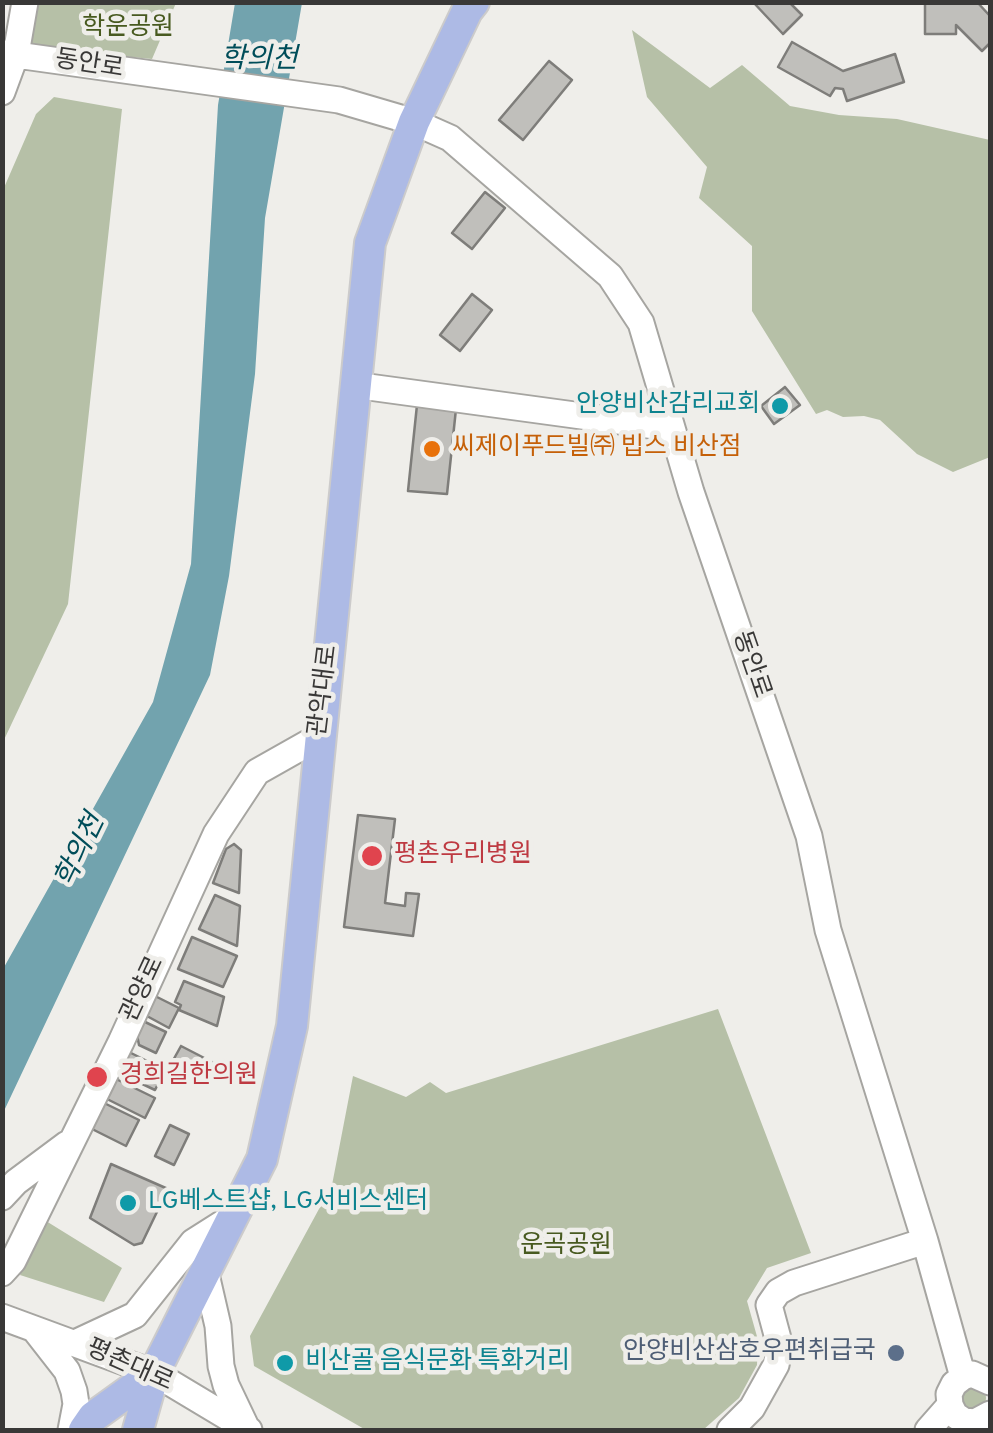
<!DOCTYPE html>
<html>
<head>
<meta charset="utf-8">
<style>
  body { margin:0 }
  #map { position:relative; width:993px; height:1433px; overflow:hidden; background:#efeeea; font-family:Overpass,sans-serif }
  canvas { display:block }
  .frame { position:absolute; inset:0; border:5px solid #393837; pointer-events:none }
</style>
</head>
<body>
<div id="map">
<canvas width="993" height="1433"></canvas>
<div class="frame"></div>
</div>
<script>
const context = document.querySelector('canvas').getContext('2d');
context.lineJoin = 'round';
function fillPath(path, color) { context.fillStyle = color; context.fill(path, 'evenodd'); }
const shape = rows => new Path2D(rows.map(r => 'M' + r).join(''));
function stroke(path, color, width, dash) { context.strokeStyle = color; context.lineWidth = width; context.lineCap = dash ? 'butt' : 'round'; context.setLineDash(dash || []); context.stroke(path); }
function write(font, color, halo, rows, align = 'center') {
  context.font = font + ' Overpass,"Noto Sans KR",sans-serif'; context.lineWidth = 9; context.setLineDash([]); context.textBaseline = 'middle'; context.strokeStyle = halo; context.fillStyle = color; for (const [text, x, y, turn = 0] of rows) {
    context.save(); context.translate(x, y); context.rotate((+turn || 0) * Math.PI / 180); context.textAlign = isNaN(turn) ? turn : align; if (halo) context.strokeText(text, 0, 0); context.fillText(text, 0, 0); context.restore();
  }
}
fillPath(shape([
  [36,3,176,3,152,59,27,47],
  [632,30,710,88,742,65,790,106,839,115,897,119,990,140,990,457,953,472,917,454,880,420,864,416,843,417,827,410,816,414,752,311,752,246,699,198,707,167,647,97],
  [54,97,122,109,68,604,3,742,3,190,36,114],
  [718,1009,811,1253,767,1268,747,1301,758,1340,757,1365,739,1398,703,1430,366,1430,254,1366,250,1336,332,1185,353,1076,406,1097,430,1082,446,1093],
  [46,1221,122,1268,104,1302,20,1275],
  '960 1398a13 13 0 1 1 26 0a13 13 0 1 1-26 0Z'
]), '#b6c0a7');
fillPath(shape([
  [235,3,302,3,265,218,255,374,229,576,210,675,3,1113,3,969,153,702,191,564,218,105]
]), '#72a3ae');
const building = shape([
  [753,2,789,2,802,15,783,34,753,2],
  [925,2,977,2,990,16,990,43,982,51,956,25,956,34,925,34,925,2],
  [792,42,843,71,895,54,904,82,847,101,843,89,835,88,830,96,778,67,792,42],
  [549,61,572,80,523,140,499,120,549,61],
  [485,192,505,208,472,249,452,233,485,192],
  [472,294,492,310,460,351,440,335,472,294],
  [785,387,800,405,774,424,761,406,785,387],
  [417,405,456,409,447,494,408,491,417,405],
  [358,815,395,819,385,903,405,906,406,893,419,894,413,936,344,927,358,815],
  [234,844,241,850,239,893,213,883,226,849,234,844],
  [215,895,240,906,237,946,199,929,215,895],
  [192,937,237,956,223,987,178,969,192,937],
  [184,981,224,997,217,1026,179,1010,181,1005,175,1002,184,981],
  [155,996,179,1008,169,1028,145,1015,155,996],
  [143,1021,166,1032,156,1053,139,1045,137,1035,143,1021],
  [181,1046,214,1063,204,1081,171,1064,181,1046],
  [127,1051,165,1070,155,1090,117,1072,127,1051],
  [114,1078,155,1098,145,1118,105,1098,114,1078],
  [102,1102,139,1120,126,1146,90,1128,102,1102],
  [170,1125,189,1134,174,1165,155,1156,170,1125],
  [111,1164,168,1189,142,1243,134,1245,90,1218,111,1164]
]);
fillPath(building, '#c0bfbb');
stroke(building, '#7e7d7a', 2.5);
const minor = shape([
  [2,53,339,100,414,122,450,138,610,276,641,323,691,492,809,836,828,930,925,1241,963,1377],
  [2,92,16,54,25,2],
  [354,385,670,428],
  [2,1197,16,1182,67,1144],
  [2,1273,13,1261,121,1042,216,834,257,772,319,737],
  [206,1274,218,1326,221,1366,226,1385,247,1429],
  [2,1317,154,1373,249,1430],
  [35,1330,67,1371,74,1391,76,1404,71,1430],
  [75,1343,135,1315,193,1242,234,1216],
  [990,1382,972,1374,963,1377,954,1384,949,1394,950,1405,955,1415,964,1421,975,1422,990,1414],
  [730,1430,752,1408,776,1365,780,1346,769,1305,778,1292,794,1283,925,1241],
  [928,1430,950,1405]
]);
const major = shape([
  [84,1430,93,1417,154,1373],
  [138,1430,154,1373,262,1159,292,1026,370,243,414,122,467,11,474,2]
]);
stroke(minor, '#a6a5a1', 29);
stroke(major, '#cccbcb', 34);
stroke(minor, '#fff', 25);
stroke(major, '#adbae5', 30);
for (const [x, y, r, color] of [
  [780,406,10,"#0f9aa8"],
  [432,449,10,"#e8710a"],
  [372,856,12,"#e0444e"],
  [97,1077,12,"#e0444e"],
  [128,1203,10,"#0f9aa8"],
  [896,1353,10,"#5c6f8a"],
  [285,1363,10,"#0f9aa8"]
]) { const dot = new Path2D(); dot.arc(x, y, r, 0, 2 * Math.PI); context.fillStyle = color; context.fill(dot); stroke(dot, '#efeeea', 4); }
write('25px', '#485a20', '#efeeea', [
  ["학운공원",128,29],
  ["운곡공원",566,1247]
]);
write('25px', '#393837', '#efeeea', [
  ["동안로",89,66,9],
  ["동안로",750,665,71],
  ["관악대로",325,691,-83],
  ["관양로",144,990,-65],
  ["평촌대로",129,1367,24]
]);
write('25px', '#0d838f', '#efeeea', [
  ["안양비산감리교회",760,406,"right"],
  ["LG베스트샵, LG서비스센터",148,1203],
  ["비산골 음식문화 특화거리",305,1363]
], 'left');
write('25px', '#c56008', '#efeeea', [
  ["씨제이푸드빌㈜ 빕스 비산점",452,449]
], 'left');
write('25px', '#be3a42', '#efeeea', [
  ["평촌우리병원",394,856],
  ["경희길한의원",120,1077]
], 'left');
write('25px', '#4e5e75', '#efeeea', [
  ["안양비산삼호우편취급국",876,1353]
], 'right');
write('italic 28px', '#004d59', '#efeeea', [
  ["학의천",259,61],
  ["학의천",82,852,-64]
]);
</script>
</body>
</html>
